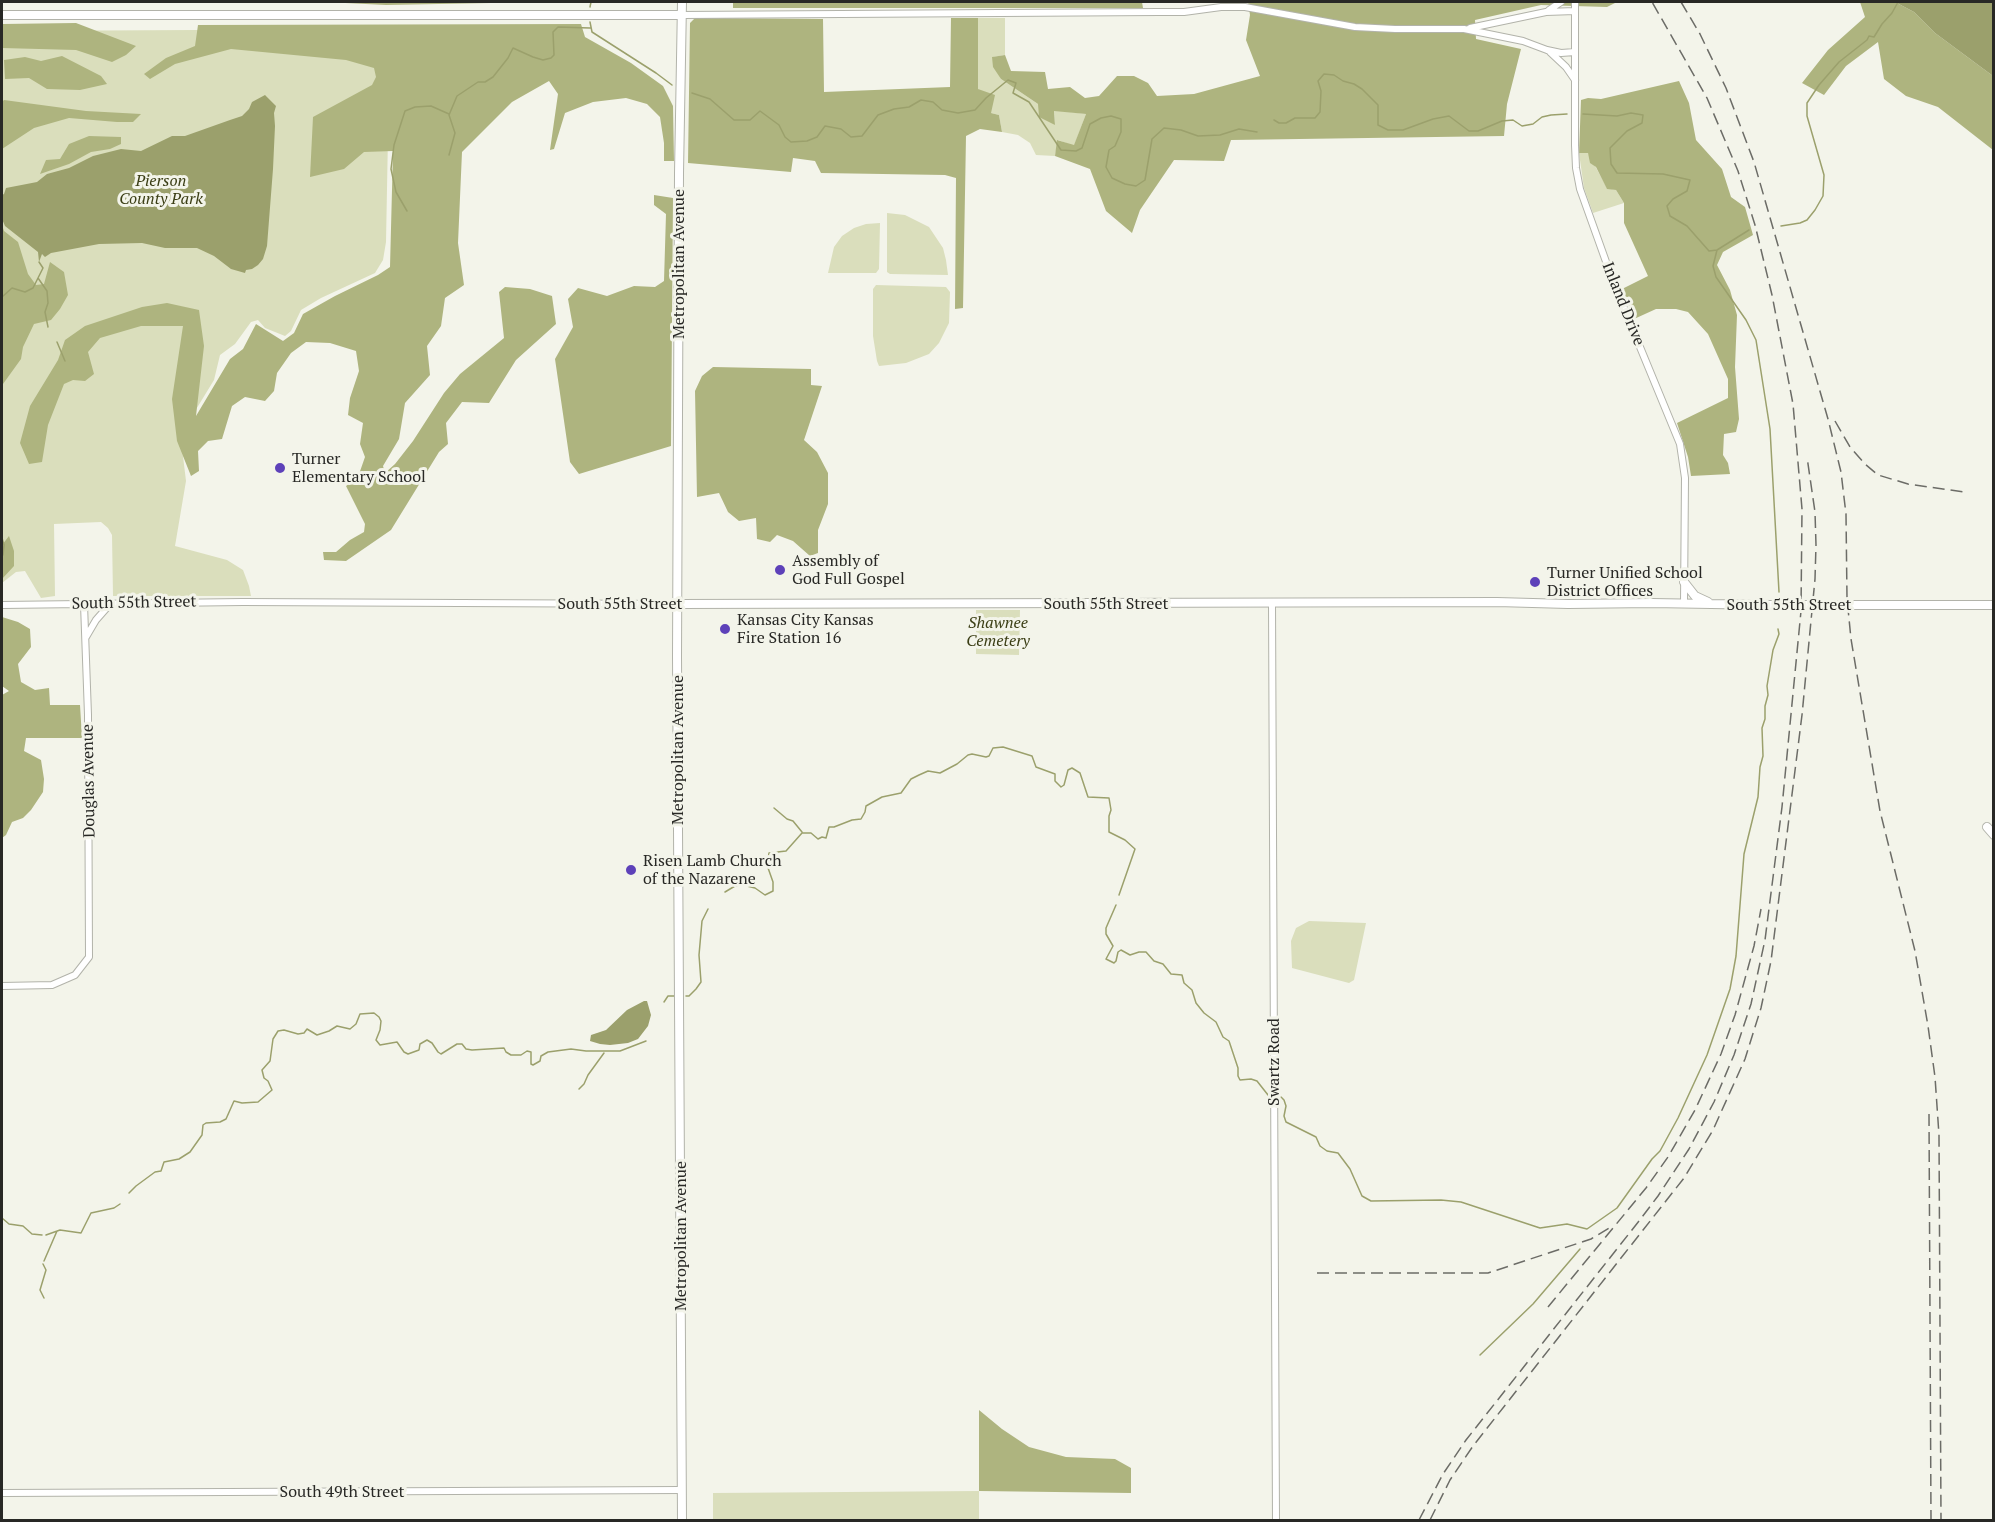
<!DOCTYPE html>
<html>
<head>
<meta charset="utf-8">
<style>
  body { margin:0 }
  #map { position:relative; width:1995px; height:1522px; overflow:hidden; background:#f3f4ea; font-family:"PT Serif",serif }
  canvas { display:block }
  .frame { position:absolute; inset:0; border:3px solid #282825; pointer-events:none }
</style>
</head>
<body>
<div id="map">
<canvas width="1995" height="1522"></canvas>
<div class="frame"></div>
</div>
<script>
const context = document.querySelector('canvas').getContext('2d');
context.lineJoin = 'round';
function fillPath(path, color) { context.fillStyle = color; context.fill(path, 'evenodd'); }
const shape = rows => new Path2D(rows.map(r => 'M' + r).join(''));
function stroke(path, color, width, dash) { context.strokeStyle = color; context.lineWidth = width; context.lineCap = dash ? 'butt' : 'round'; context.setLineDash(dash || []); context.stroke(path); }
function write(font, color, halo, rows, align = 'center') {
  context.font = font + ' "PT Serif",serif'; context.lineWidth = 6; context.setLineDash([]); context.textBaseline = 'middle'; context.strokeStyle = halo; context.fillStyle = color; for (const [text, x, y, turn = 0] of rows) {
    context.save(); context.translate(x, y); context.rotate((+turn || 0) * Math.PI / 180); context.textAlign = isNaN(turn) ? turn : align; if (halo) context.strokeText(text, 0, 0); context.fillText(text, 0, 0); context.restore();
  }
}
fillPath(shape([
  [978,18,1005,18,1005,55,993,57,1001,79,1038,104,1055,125,1054,110,1086,114,1074,146,1058,140,1055,156,1036,155,1030,143,1018,135,1002,132,999,115,991,113,978,89],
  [390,29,386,242,383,260,375,273,321,298,301,310,291,331,285,336,265,328,258,320,251,322,235,344,220,355,214,380,192,416,182,448,186,481,175,546,227,560,243,570,249,586,251,596,113,596,112,535,108,528,101,522,54,524,55,596,41,598,25,571,16,572,2,583,2,31],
  [1579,153,1588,153,1607,188,1616,190,1624,203,1593,213,1584,188],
  [887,213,905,215,929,227,943,248,946,260,948,275,890,274,887,272],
  [880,223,879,269,876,273,828,273,834,247,842,236,854,228,866,224],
  [876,285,946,287,950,292,949,323,939,343,929,354,906,363,879,366,877,361,873,336,873,289],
  [976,610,1020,610,1019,655,976,654],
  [1309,921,1366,923,1354,980,1349,983,1292,968,1291,941,1296,928],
  [979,1491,979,1520,713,1520,713,1493]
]), '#dadebc');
fillPath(shape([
  [325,2,490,2,491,3,386,5],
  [733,2,1142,2,1143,8,733,8],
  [1248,2,1617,2,1607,7,1541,5,1475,20,1476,39,1521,49,1507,104,1504,136,1231,140,1224,161,1174,160,1140,210,1132,233,1106,211,1090,169,1055,156,1057,140,1074,145,1086,114,1054,111,1055,125,1039,117,1038,104,1001,79,993,67,992,57,1005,55,1011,71,1045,72,1048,89,1070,87,1085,98,1099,96,1117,76,1134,76,1148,83,1157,96,1194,94,1260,76,1246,40,1250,15],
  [1860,2,1895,2,1914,12,1935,33,1993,76,1993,150,1938,107,1906,96,1884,79,1878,42,1846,66,1824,95,1802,83,1828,50,1865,17],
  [695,18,823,19,824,92,950,87,951,18,978,18,978,89,995,95,991,113,999,115,1002,132,980,129,966,136,963,308,955,309,956,178,945,175,821,173,815,161,793,158,791,172,688,163,690,23],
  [76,23,136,46,126,55,112,62,76,50,2,48,2,24],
  [581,24,585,37,631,63,663,86,673,106,674,161,664,161,664,143,660,117,647,104,626,98,593,102,565,113,554,149,550,150,558,94,549,81,512,102,462,152,458,243,464,285,445,298,441,326,427,346,430,375,405,403,399,439,383,466,385,473,395,464,413,441,444,393,460,374,504,338,499,292,505,287,530,289,552,296,556,324,516,360,489,403,462,402,446,423,448,444,439,452,391,530,346,561,324,560,323,552,336,552,350,540,364,532,365,524,346,486,358,477,365,457,360,444,363,423,348,415,350,398,359,371,356,351,330,343,306,342,291,353,277,373,274,391,265,401,245,397,232,406,222,439,208,441,198,451,199,471,191,476,177,441,172,399,183,326,141,326,100,338,88,352,94,374,85,381,73,380,64,384,48,425,42,462,29,464,20,443,30,406,58,360,65,340,85,326,142,307,167,303,199,310,204,346,196,416,230,359,243,349,256,324,283,341,294,333,303,314,335,296,378,275,390,267,393,151,364,152,344,169,310,177,313,117,372,85,376,77,374,68,346,60,231,49,175,64,150,79,144,74,166,58,195,46,198,25],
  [62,56,101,76,107,84,80,90,47,89,29,78,5,79,4,60,25,57,41,61],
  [1679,81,1689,103,1696,140,1722,169,1731,197,1745,207,1753,235,1723,252,1717,265,1730,290,1737,315,1735,367,1739,419,1736,432,1724,434,1723,455,1728,463,1730,474,1691,476,1688,457,1677,423,1728,398,1728,379,1708,334,1688,312,1676,309,1656,309,1634,319,1622,289,1648,276,1624,223,1624,203,1616,190,1607,189,1596,167,1590,163,1588,153,1579,153,1581,100,1588,98,1601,99],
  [4,100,86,111,141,114,133,122,117,122,69,118,34,128,2,149,2,102],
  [89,136,121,137,121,144,110,149,91,152,69,164,40,174,46,160,60,159,69,144],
  [654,195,673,198,671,446,579,474,570,462,555,359,573,327,568,299,578,288,607,296,634,286,655,287,664,281,666,214,654,205],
  [2,225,4,231,18,242,28,274,36,285,44,284,50,262,64,272,68,295,60,309,51,320,34,324,23,347,21,359,3,384,2,397],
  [713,367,811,369,811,385,822,386,804,440,817,452,828,473,828,504,818,530,818,553,810,556,793,541,777,535,770,542,757,539,756,518,739,521,728,512,719,493,697,497,695,391,702,376],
  [9,536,14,551,14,566,2,579,2,545],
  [2,617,18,622,30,629,31,647,18,664,21,682,35,690,49,688,50,705,80,705,82,738,26,738,24,751,41,760,44,779,43,792,31,810,23,818,12,822,6,835,2,838,2,695,9,691,2,686],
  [979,1410,1002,1429,1029,1447,1066,1457,1115,1459,1131,1468,1131,1493,979,1491]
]), '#aeb47f');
fillPath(shape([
  [1895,2,1993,2,1993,76,1935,33,1914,12],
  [265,95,276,106,274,113,275,126,273,169,267,246,263,259,258,265,252,269,246,270,245,273,231,269,214,256,197,248,165,248,142,243,99,244,51,253,45,257,42,254,39,262,38,252,5,226,2,219,2,195,4,194,6,188,37,182,47,174,69,168,93,156,121,149,141,151,172,136,185,136,230,120,242,116,249,109,252,102],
  [644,1001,647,1001,651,1015,648,1026,638,1039,628,1043,610,1045,600,1044,590,1041,591,1035,606,1030,627,1010]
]), '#9ba06c');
stroke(shape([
  [590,7,591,2],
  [590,22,592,32,656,73,672,85],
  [692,93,710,99,734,120,750,120,760,111,779,125,785,137,791,142,807,141,817,137,825,126,841,129,851,137,862,136,878,115,894,109,909,107,921,100,933,102,942,110,958,113,975,110,986,98,1008,80,1016,83,1013,93,1029,102,1061,150,1076,151,1082,148,1090,124,1101,118,1111,116,1121,119,1121,132,1115,146,1109,150,1106,167,1112,178,1125,184,1136,186,1145,180,1152,139,1164,128,1181,130,1198,136,1220,135,1239,129,1257,132],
  [1583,114,1617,116,1631,113,1643,115,1642,123,1627,131,1610,148,1611,164,1617,173,1663,174,1690,180,1687,191,1673,199,1667,206,1670,216,1687,226,1709,251,1717,250,1749,230],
  [1274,120,1279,123,1286,123,1295,118,1315,118,1320,112,1321,91,1318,81,1324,74,1334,75,1343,81,1354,84,1362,89,1378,105,1378,125,1388,130,1403,130,1433,119,1449,116,1469,131,1478,131,1502,121,1513,120,1522,126,1533,124,1542,117,1551,115,1567,114],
  [449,155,455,133,449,115,457,96,478,82,485,82,493,77,508,58,513,48,533,57,543,60,551,58,554,55,553,32,558,27,590,28],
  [407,211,396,192,391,169,394,145,405,111,415,107,431,106,449,114],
  [1781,226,1800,223,1807,220,1815,210,1823,196,1824,175,1807,116,1807,103,1819,85,1839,62,1867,40,1869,36,1874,37,1882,24,1892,13,1898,2],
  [1717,250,1713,266,1716,277,1746,320,1756,340,1770,429,1779,592],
  [38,278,47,291,48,303,45,312,48,327],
  [2,297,12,288,25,292,33,288,43,268,39,262],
  [57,342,65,361],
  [2,538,4,545,3,555],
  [774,808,787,819,793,821,802,832],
  [725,892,735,886,743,885,755,888,765,895,773,891,773,882,767,865,769,853,786,851,802,833,811,833,818,839,822,837,826,838,829,827,834,827,852,820,861,819,865,812,866,806,882,797,901,793,911,779,919,775,928,771,940,773,957,764,968,755,972,754,986,757,989,756,993,748,1003,747,1032,756,1036,767,1055,774,1055,781,1061,787,1064,785,1068,770,1072,768,1080,773,1088,797,1109,798,1111,810,1109,816,1109,832,1125,840,1135,849,1119,895],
  [1116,905,1106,928,1106,934,1113,946,1106,959,1114,963,1116,961,1118,952,1121,950,1130,955,1139,952,1146,952,1154,961,1163,964,1171,974,1182,975,1184,983,1192,990,1196,1003,1204,1013,1216,1022,1223,1037,1229,1041,1238,1068,1238,1076,1240,1080,1251,1079,1257,1081,1268,1095],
  [686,996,689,996,696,989,701,982,699,955,702,921,708,909],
  [664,1002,668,996,675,996],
  [579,1089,584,1084,588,1075,604,1053],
  [1279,1095,1284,1100,1286,1106,1284,1116,1286,1122,1316,1137,1320,1146,1327,1151,1338,1153,1350,1169,1362,1196,1371,1201,1441,1200,1461,1202,1540,1228,1567,1224,1587,1229,1617,1208,1652,1159,1660,1151,1678,1118,1707,1055,1730,989,1736,956,1744,854,1758,797,1760,767,1763,756,1762,728,1765,719,1765,706,1768,695,1767,686,1773,650,1779,634,1778,629],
  [129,1193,136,1186,155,1172,161,1171,164,1162,179,1159,190,1152,202,1135,203,1125,206,1123,220,1122,226,1119,234,1101,242,1103,258,1102,272,1090,268,1081,264,1078,262,1070,270,1061,273,1039,278,1031,284,1030,298,1034,304,1033,307,1029,317,1035,329,1031,337,1026,350,1029,356,1024,360,1014,374,1013,379,1017,381,1021,380,1030,376,1040,380,1045,397,1042,404,1052,408,1054,419,1050,420,1044,427,1040,432,1043,438,1052,441,1054,457,1044,462,1044,466,1049,472,1050,504,1048,506,1052,511,1055,521,1055,527,1051,531,1052,531,1064,533,1065,540,1061,541,1056,548,1052,571,1049,586,1051,620,1051,646,1041],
  [2,1218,9,1224,23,1226,32,1234,42,1235],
  [46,1235,60,1230,81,1233,91,1213,114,1208,120,1204],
  [44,1261,57,1231],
  [43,1264,46,1270,40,1290,44,1298],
  [1480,1355,1533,1304,1580,1249]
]), '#9ba06c', 1.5);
const minor = shape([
  [1575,2,1575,145,1576,168,1580,189,1614,284,1680,444,1685,478,1684,603],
  [1549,10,1561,2],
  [682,15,1159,12,1184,12,1221,7,1245,7,1355,27,1395,29,1464,29,1523,41,1547,50,1561,53,1575,52],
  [1470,28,1546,12,1575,11],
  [1550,52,1566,67,1575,80],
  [1272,603,1276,1520],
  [2,605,243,602,678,604],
  [86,637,96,620,111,603],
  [2,986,52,985,75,975,89,957,88,715,84,604],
  [2,1493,682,1490]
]);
const major = shape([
  [682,2,679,173,677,656,682,1520],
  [2,15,682,15],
  [1684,582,1695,596,1708,602],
  [678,604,1497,602,1568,604,1652,603,1771,605],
  [1882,605,1994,605],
  [1987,827,1994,835]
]);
stroke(minor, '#b2b3aa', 8);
stroke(major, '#b2b3aa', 10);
stroke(minor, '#fff', 6);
stroke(major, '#fff', 8);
stroke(shape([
  [1681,2,1700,34,1726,88,1754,162,1828,419,1841,472,1846,514,1847,598,1851,639,1880,811,1915,951,1928,1026,1935,1077,1939,1135,1941,1520],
  [1835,421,1850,447,1865,464,1878,475,1908,484,1965,492],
  [1929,1114,1931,1520],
  [1317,1273,1488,1273,1591,1239,1611,1227],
  [1548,1307,1646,1188,1668,1157,1695,1110,1721,1054,1735,1015,1754,946,1761,909],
  [1419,1520,1443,1474,1466,1440,1639,1221,1658,1196,1689,1149,1714,1102,1734,1055,1751,1004,1765,940,1782,807,1801,611,1802,509,1793,404,1772,295,1755,225,1738,171,1707,98,1652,2],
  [1430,1520,1450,1480,1473,1446,1684,1178,1713,1130,1745,1059,1761,1008,1771,961,1802,715,1815,579,1816,545,1815,512,1807,457]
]), '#6c6c67', 1.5, [12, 6]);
const majorBridge = shape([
  [1771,605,1882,605]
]);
stroke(majorBridge, '#b2b3aa', 10, []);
stroke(majorBridge, '#fff', 8);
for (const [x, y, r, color] of [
  [280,468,6,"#5d41b9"],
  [780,570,6,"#5d41b9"],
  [1535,582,6,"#5d41b9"],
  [725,629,6,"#5d41b9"],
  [631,870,6,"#5d41b9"]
]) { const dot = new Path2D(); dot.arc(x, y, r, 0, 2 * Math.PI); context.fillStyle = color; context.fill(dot); stroke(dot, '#f3f4ea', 2); }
write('italic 16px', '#3b3e15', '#f3f4ea', [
  ["Pierson",161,181],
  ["County Park",161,199],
  ["Shawnee",998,623],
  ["Cemetery",998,641]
]);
write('16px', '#282825', '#f3f4ea', [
  ["Metropolitan Avenue",679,264,-90],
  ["Inland Drive",1623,304,68],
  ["South 55th Street",134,603,-1],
  ["South 55th Street",620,604],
  ["South 55th Street",1106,604],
  ["South 55th Street",1789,605],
  ["Metropolitan Avenue",678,750,-90],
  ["Douglas Avenue",89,781,-91],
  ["Swartz Road",1274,1062,-90],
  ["Metropolitan Avenue",681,1236,-90],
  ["South 49th Street",342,1492]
]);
write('16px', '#282825', '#f3f4ea', [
  ["Turner",292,459],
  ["Elementary School",292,477],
  ["Assembly of",792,561],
  ["God Full Gospel",792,579],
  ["Turner Unified School",1547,573],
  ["District Offices",1547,591],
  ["Kansas City Kansas",737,620],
  ["Fire Station 16",737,638],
  ["Risen Lamb Church",643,861],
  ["of the Nazarene",643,879]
], 'left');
</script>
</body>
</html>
